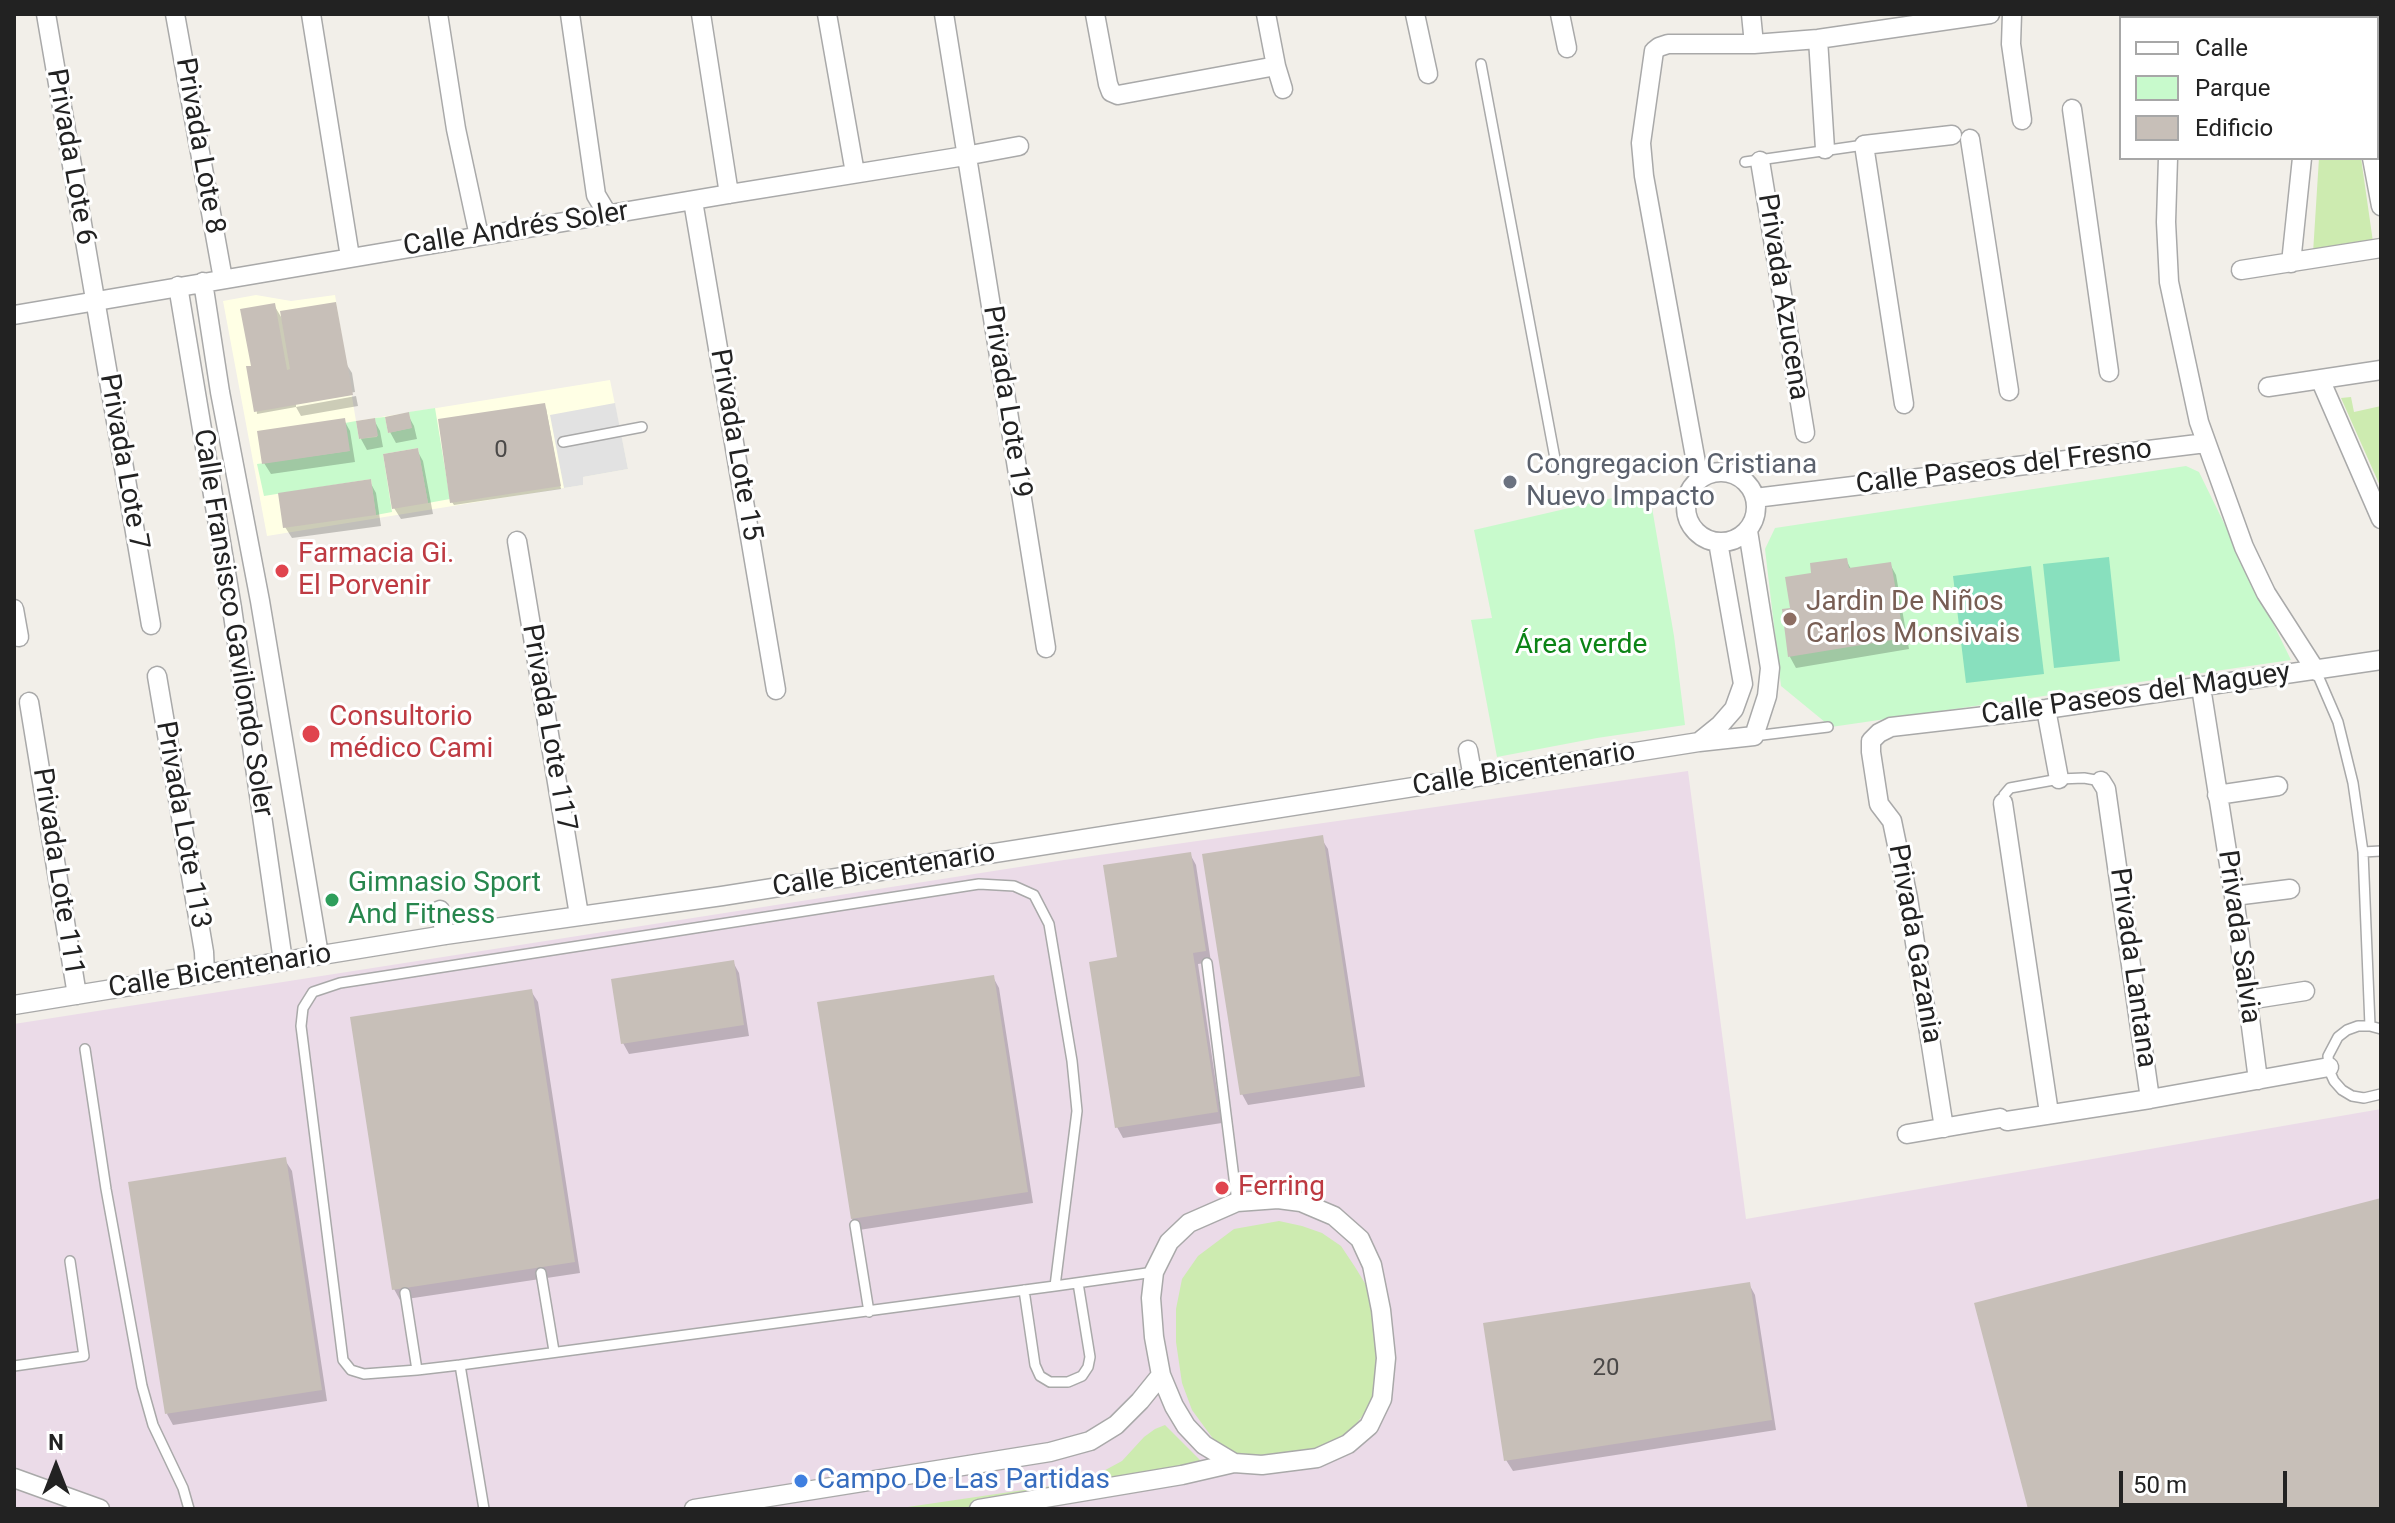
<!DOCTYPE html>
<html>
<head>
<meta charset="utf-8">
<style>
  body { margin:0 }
  #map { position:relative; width:2395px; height:1523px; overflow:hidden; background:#f2efe9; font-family:Roboto,sans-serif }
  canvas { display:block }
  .frame { position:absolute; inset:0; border:16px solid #222; pointer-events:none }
  .legend { position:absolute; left:2119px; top:16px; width:260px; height:144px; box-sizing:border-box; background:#fff; border:2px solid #a7a7a7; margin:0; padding:10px 14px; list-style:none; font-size:24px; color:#222 }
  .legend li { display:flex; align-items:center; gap:16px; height:40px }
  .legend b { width:40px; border:2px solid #a7a7a7 }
  .north { position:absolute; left:16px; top:1427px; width:80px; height:80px; -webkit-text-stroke:6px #fff; paint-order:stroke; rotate:0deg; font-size:22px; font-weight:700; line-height:32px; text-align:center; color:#222 }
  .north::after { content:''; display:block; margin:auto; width:28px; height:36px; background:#222; clip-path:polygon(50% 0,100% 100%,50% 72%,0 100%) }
  .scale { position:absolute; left:2119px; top:1471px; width:168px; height:36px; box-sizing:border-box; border:4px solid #222; border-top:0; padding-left:10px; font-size:24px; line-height:28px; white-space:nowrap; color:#222; -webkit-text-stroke:6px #fff; paint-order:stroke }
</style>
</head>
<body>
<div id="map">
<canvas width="2395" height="1523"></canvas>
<div class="frame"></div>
<ul class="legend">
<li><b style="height:10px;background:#fff"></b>Calle</li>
<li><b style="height:22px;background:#c8facc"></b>Parque</li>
<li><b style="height:22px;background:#c7bfb8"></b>Edificio</li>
</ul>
<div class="north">N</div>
<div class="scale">50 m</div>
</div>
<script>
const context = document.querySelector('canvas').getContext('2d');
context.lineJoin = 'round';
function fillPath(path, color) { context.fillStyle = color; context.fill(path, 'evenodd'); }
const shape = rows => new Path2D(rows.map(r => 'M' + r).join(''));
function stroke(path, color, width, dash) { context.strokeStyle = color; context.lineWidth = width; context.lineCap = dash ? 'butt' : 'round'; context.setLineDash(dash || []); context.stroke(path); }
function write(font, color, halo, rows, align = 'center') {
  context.font = font + ' Roboto,sans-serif'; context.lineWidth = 6; context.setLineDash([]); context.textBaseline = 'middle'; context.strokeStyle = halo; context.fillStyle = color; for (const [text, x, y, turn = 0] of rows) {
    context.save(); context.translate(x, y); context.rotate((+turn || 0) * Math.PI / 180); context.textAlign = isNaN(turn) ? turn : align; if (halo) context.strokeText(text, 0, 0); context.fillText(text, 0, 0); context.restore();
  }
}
fillPath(shape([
  [1688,771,1746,1219,2381,1109,2381,1509,14,1509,14,1024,1064,860]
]), '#ebdbe8');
fillPath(shape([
  [256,295,291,301,335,295,356,421,610,380,628,469,583,477,583,485,564,488,267,536,223,301]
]), '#ffffe5');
fillPath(shape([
  [2319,158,2361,158,2373,242,2313,253],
  [2351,397,2354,412,2381,406,2381,488,2341,398],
  [1279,1221,1302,1226,1322,1233,1341,1246,1355,1267,1366,1285,1373,1312,1378,1347,1378,1370,1371,1405,1345,1438,1327,1449,1271,1465,1230,1452,1214,1440,1192,1410,1182,1383,1176,1342,1176,1309,1182,1279,1198,1256,1234,1229],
  [1165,1425,1204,1464,998,1509,894,1509,1085,1481,1122,1461,1144,1437,1155,1429]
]), '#cdebb0');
fillPath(shape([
  [435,408,450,499,428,503,418,448,383,454,392,512,376,515,371,479,264,496,257,464,349,451,345,423,356,421,359,439,377,437,375,418,385,417,388,433,411,428,409,412],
  [2186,466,2199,472,2291,660,1831,727,1781,686,1765,549,1775,528],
  [1647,490,1650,496,1674,636,1685,725,1597,738,1497,757,1471,620,1492,618,1474,530]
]), '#c8facc');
fillPath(shape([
  [2109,557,2120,661,2054,668,2043,564],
  [2031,566,2044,674,1966,683,1953,576]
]), '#88e0be');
fillPath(shape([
  [615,403,628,469,583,477,583,485,564,488,550,415]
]), '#e2e2e2');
fillPath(shape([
  [335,304,347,365,352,373,355,392,296,403,296,407,356,396,358,406,301,416,296,407,257,414,253,367,274,305,284,322],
  [546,408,561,489,454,505,452,502],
  [408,415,414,426,417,439,396,443,390,432],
  [344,420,350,431,355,462,271,474,264,463],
  [374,420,380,431,383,447,367,450,361,439,358,422],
  [417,450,423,461,433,514,401,519,394,508],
  [370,482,376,493,381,526,292,538,285,527],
  [1846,560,1851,569,1890,564,1896,575,1909,649,1796,668,1790,657,1785,611,1793,610,1813,575],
  [1321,838,1328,849,1365,1087,1248,1105,1242,1094],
  [1190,854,1196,865,1211,962,1198,964,1222,1123,1123,1138,1117,1127,1119,959],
  [733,962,739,973,749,1036,629,1054,623,1043],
  [993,977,999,988,1033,1203,859,1230,852,1219],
  [531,991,538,1002,580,1273,400,1300,394,1289],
  [285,1160,292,1171,327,1401,173,1425,167,1414],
  [1749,1284,1755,1295,1776,1430,1513,1471,1506,1460]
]), '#0003');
fillPath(shape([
  [336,302,353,395,254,412,246,366,251,366,240,309,275,303,287,370,290,369,280,311],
  [545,403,561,486,450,503,438,419],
  [409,412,412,428,388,433,385,417],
  [345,418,350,451,262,464,257,431],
  [375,418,378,436,359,439,356,421],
  [418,448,428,503,392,509,383,454],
  [371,479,376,515,283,528,278,493],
  [1847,558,1849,568,1891,562,1904,638,1788,657,1782,609,1790,608,1785,577,1811,573,1810,563],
  [1323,835,1360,1076,1240,1095,1202,854],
  [1191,852,1206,951,1193,953,1218,1112,1115,1128,1089,962,1117,957,1103,865],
  [734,960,744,1025,621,1044,611,979],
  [994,975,1028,1192,851,1219,817,1002],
  [532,989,575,1262,392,1290,350,1017],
  [286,1157,322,1390,165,1414,128,1182],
  [2381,1198,2381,1509,2028,1509,1974,1303],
  [1750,1282,1772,1420,1504,1461,1483,1323]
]), '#c7bfb8');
const lane = shape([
  [1481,64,1557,469],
  [1745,162,1864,145],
  [563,442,642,427],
  [2316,671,2338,722,2353,783,2363,852,2370,1026],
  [1754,736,1828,727],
  [2003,803,2004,795,2010,788,2059,779,2084,778,2101,781],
  [2363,852,2381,851],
  [1207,963,1237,1202],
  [2381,1029,2370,1026,2358,1026,2347,1030,2338,1037,2328,1056,2329,1070,2334,1081,2342,1090,2352,1096,2364,1098,2381,1094],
  [85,1049,106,1189,142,1386,153,1425,183,1488,189,1509],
  [855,1225,869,1312],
  [541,1273,554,1351],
  [1055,1286,1154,1272],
  [1024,1290,1035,1365,1040,1376,1050,1382,1068,1382,1082,1376,1088,1367,1090,1357,1078,1283],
  [405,1293,417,1370,460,1365,484,1509],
  [14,1366,84,1356,70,1261],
  [417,1370,364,1374,351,1370,343,1360,301,1026,303,1008,313,992,340,983,979,884,1014,886,1034,895,1049,924,1072,1061,1077,1111,1055,1286,460,1365]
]);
const street = shape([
  [46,14,151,625],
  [175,14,223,279],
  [311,14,350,257],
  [438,14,456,129,479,236],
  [570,14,596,195,608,215],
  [701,14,729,194],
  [827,14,855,173],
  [944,14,1046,648],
  [1095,14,1108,84,1111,92,1118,95,1276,66],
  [1266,14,1276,66,1283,89],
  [1415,14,1428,74],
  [1560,14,1567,48],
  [1751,14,1754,44],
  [2012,14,2011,44,2022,120],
  [2183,18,2184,14],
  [2315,18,2316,14],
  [1818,39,1825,149],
  [2377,73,2381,73],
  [2072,109,2109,372],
  [1970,139,2009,391],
  [2168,158,2166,222,2169,282,2199,422,2244,547,2266,593,2316,671],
  [2372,158,2381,206],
  [1760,161,1805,433],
  [693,201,776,690],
  [2291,263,2302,158],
  [2241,270,2381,248],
  [203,282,220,392,260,601,319,955],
  [178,286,232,608,283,961],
  [14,315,729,194,965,156,1019,146],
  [2320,379,2381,519],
  [2268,387,2381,370],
  [1904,404,1864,145,1952,135],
  '1686 507a35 35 0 1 1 70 0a35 35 0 1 1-70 0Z',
  [1699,479,1644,176,1641,143,1654,51,1659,47,1668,44,1754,44,1818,39,1990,14],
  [1755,498,2206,443],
  [517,541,579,915],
  [14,609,19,637],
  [157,676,204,952,205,974],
  [2201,687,2234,896,2258,1080],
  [29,702,77,995],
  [2046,709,2059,779],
  [1699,742,1720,725,1734,709,1743,684,1718,542],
  [1468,750,1473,778],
  [2101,781,2106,789,2150,1099],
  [2217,795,2278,786],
  [2003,803,2049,1113],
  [2234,896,2290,889],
  [440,910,445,935],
  [2248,1000,2305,991],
  [14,1005,445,935,722,896,1699,742,1754,736,1767,696,1770,668,1748,531],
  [2007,1121,2150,1099,2329,1067],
  [1944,1128,1908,898,1892,821,1879,804,1871,752,1871,741,1879,733,1891,727,2046,709,2381,660],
  [1907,1134,2000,1118],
  [1278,1199,1301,1202,1334,1216,1360,1239,1372,1265,1381,1310,1386,1358,1382,1399,1369,1426,1348,1444,1317,1458,1262,1465,1234,1463,1204,1445,1186,1426,1174,1406,1161,1375,1154,1337,1151,1298,1154,1272,1169,1242,1189,1223,1237,1202,1278,1199],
  [14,1478,100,1509],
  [694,1509,1050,1452,1090,1441,1116,1425,1140,1401,1161,1375],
  [979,1509,1182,1475,1234,1463]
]);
stroke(lane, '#a9a9a9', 12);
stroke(street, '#a9a9a9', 21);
stroke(lane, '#fff', 9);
stroke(street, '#fff', 18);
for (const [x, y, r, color] of [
  [1510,482,8,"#6b7280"],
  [282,571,8,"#e0444e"],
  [1790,619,8,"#8d6e63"],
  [311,734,10,"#e0444e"],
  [332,900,8,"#2e9e5b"],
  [1222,1188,8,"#e0444e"],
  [801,1481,8,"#3f7fe0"]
]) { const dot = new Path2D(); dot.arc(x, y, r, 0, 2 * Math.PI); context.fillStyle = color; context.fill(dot); stroke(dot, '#fff', 3); }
write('24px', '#4b4948', null, [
  ["0",501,451],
  ["20",1606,1369]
]);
write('28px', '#222', '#fff', [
  ["Privada Lote 8",199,146,80],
  ["Privada Lote 6",70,157,80],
  ["Calle Andrés Soler",516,230,-9],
  ["Privada Azucena",1782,297,81],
  ["Privada Lote 19",1006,402,81],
  ["Privada Lote 15",735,445,80],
  ["Privada Lote 7",123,462,80],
  ["Calle Paseos del Fresno",2004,468,-7],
  ["Calle Fransisco Gavilondo Soler",232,623,81],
  ["Calle Paseos del Maguey",2136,695,-8],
  ["Privada Lote 117",548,728,80],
  ["Calle Bicentenario",1524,770,-9],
  ["Privada Lote 113",182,825,80],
  ["Calle Bicentenario",884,871,-9],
  ["Privada Lote 111",57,872,81],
  ["Privada Salvia",2238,937,82],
  ["Privada Gazania",1914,944,80],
  ["Privada Lantana",2132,968,82],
  ["Calle Bicentenario",220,972,-9]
]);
write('28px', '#5b616d', '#fff', [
  ["Congregacion Cristiana",1526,466],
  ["Nuevo Impacto",1526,498]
], 'left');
write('28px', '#be3a42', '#fff', [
  ["Farmacia Gi.",298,555],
  ["El Porvenir",298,587],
  ["Consultorio",329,718],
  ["médico Cami",329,750],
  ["Ferring",1238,1188]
], 'left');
write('28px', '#785e54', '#fff', [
  ["Jardin De Niños",1806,603],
  ["Carlos Monsivais",1806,635]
], 'left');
write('28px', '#0c8416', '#fff', [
  ["Área verde",1581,646]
]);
write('28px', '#27864d', '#fff', [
  ["Gimnasio Sport",348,884],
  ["And Fitness",348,916]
], 'left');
write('28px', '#366cbe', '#fff', [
  ["Campo De Las Partidas",817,1481]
], 'left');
</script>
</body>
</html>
